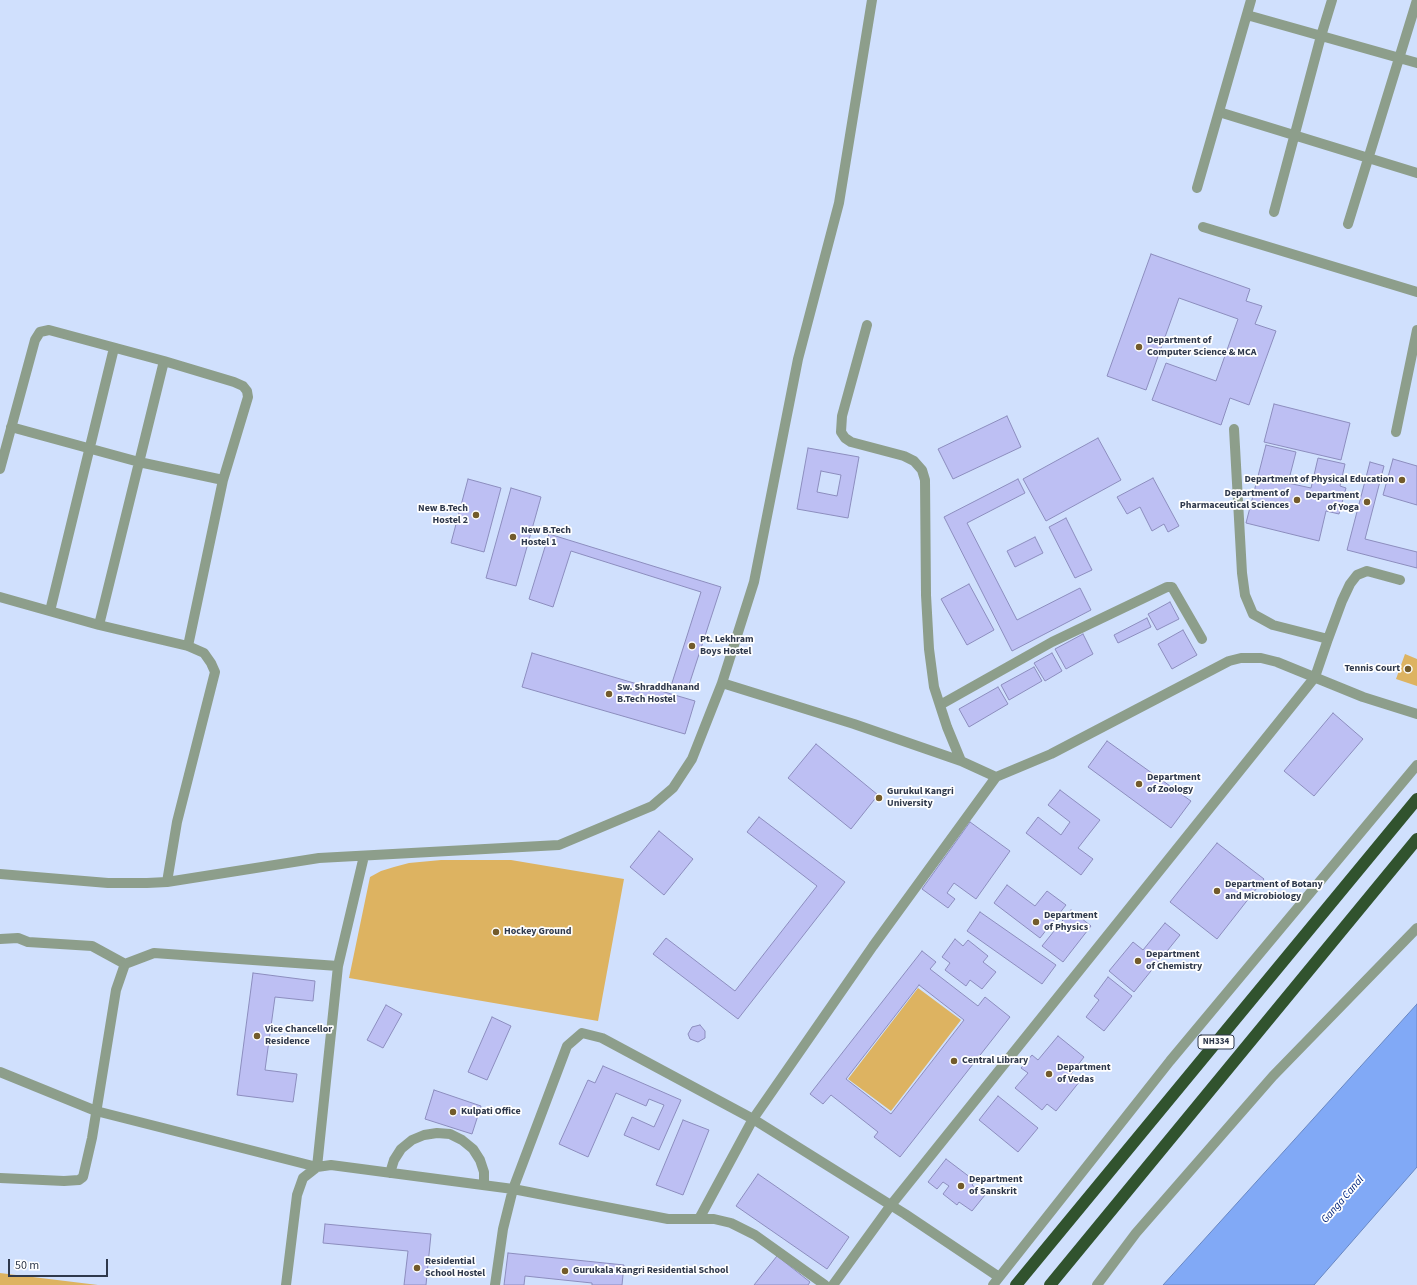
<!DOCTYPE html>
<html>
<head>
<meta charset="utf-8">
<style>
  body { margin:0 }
  #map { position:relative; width:1417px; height:1285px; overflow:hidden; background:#d0e0fd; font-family:"Source Sans 3",sans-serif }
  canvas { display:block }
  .scale { position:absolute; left:8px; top:1259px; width:100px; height:18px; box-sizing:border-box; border:2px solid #2f394c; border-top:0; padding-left:5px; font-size:12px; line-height:14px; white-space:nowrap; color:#2f394c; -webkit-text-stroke:3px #fff; paint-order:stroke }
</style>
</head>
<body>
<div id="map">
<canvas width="1417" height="1285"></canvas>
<div class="scale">50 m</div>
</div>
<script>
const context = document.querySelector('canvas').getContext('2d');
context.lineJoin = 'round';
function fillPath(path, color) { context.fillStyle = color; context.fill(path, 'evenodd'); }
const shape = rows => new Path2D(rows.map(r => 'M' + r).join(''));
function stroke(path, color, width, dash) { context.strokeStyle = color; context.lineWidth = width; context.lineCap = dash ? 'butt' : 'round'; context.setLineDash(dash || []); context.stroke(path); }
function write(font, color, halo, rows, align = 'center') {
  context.font = font + ' "Source Sans 3",sans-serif'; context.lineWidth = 3.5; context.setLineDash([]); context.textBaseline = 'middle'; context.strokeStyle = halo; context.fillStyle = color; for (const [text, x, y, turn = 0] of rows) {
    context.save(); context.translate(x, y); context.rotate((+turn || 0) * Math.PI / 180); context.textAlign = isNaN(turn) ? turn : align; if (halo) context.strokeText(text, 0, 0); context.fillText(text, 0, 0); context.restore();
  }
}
fillPath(shape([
  [1405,654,1417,659,1417,686,1396,679],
  [441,860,511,860,624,879,598,1021,349,978,370,877,381,871,394,867,409,863],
  [918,988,961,1020,891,1111,848,1079],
  [0,1273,98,1285,0,1285]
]), '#ddb361');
const water = shape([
  [1417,1004,1417,1167,1314,1285,1163,1285,1417,1004]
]);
fillPath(water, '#81a9f6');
stroke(water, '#6887c3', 1);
const building = shape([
  [1151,254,1250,289,1246,301,1262,306,1255,324,1276,331,1249,405,1230,398,1221,425,1152,400,1166,363,1216,381,1238,319,1179,298,1146,390,1107,376,1151,254],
  [1274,404,1350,423,1341,460,1264,442,1274,404],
  [1007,416,1021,447,953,479,938,449,1007,416],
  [1098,438,1121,480,1046,521,1023,479,1098,438],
  [1266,445,1296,452,1288,483,1311,488,1318,458,1345,464,1340,486,1346,488,1339,514,1326,511,1319,541,1246,523,1266,445],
  [808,448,859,457,848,518,797,509,808,448],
  [821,471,841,475,837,496,817,492,821,471],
  [1393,459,1417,466,1417,505,1383,495,1393,459],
  [1370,462,1384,466,1365,539,1417,552,1417,568,1347,550,1370,462],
  [1153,478,1179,526,1168,532,1164,524,1152,531,1140,507,1127,514,1117,497,1153,478],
  [468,479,501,488,484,552,451,543,468,479],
  [1018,479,1025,493,967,523,1017,620,1080,588,1091,610,1012,651,944,517,1018,479],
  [511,488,541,497,516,586,486,578,511,488],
  [1066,518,1092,570,1075,578,1049,527,1066,518],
  [549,534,721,587,687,691,671,686,701,592,571,551,553,607,529,599,549,534],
  [1035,537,1043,553,1015,567,1007,551,1035,537],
  [969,584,994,630,967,645,941,599,969,584],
  [1170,602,1179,619,1157,630,1148,614,1170,602],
  [1147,618,1151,627,1118,643,1114,635,1147,618],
  [1183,630,1197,655,1172,669,1158,644,1183,630],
  [1083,634,1093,654,1066,669,1055,649,1083,634],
  [532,653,695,701,685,734,522,687,532,653],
  [1052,653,1062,671,1045,681,1034,663,1052,653],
  [1034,667,1042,681,1009,700,1001,685,1034,667],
  [998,687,1008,704,969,727,959,709,998,687],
  [1333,713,1363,739,1314,796,1284,771,1333,713],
  [1107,741,1191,801,1171,828,1088,767,1107,741],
  [816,744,878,795,851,829,788,778,816,744],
  [1060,790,1100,820,1078,848,1093,859,1081,875,1026,833,1038,817,1061,835,1070,822,1048,805,1060,790],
  [759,817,845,882,738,1019,653,954,666,938,735,991,817,886,747,832,759,817],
  [970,822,1010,851,976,899,954,883,947,893,955,899,948,908,922,889,970,822],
  [659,831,693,859,664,895,630,867,659,831],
  [1217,843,1264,879,1217,939,1170,902,1217,843],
  [1007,885,1035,906,1047,891,1066,905,1040,938,994,903,1007,885],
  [1071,910,1091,926,1063,962,1042,946,1071,910],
  [980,912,1056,965,1042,984,967,931,980,912],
  [1165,923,1180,935,1134,992,1109,971,1133,942,1143,950,1165,923],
  [955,939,963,946,968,940,988,956,983,962,996,972,982,989,970,980,966,986,945,970,950,963,942,957,955,939],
  [922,951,936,962,930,969,978,1006,985,997,1010,1017,900,1157,874,1137,878,1132,831,1095,823,1104,810,1094,922,951],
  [919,985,964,1020,891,1114,846,1079,919,985],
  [253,973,315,981,313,1001,275,997,265,1070,297,1074,293,1102,237,1095,253,973],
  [1108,977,1132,996,1104,1031,1086,1017,1099,1000,1094,996,1108,977],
  [386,1005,402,1014,383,1048,367,1040,386,1005],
  [492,1017,511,1026,487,1080,468,1072,492,1017],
  [700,1025,705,1031,705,1038,698,1042,690,1039,688,1034,692,1027,700,1025],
  [1058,1036,1084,1057,1071,1074,1080,1081,1056,1111,1047,1104,1042,1110,1015,1088,1028,1073,1021,1068,1032,1055,1038,1060,1058,1036],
  [603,1066,681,1100,659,1150,624,1135,632,1117,654,1127,664,1105,649,1099,646,1106,616,1093,588,1157,559,1144,588,1080,595,1083,603,1066],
  [434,1090,481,1106,472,1134,425,1119,434,1090],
  [998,1096,1038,1128,1018,1152,979,1120,998,1096],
  [683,1120,709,1130,683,1195,656,1185,683,1120],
  [946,1159,975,1181,972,1185,985,1195,972,1211,959,1202,957,1205,943,1194,949,1186,943,1182,937,1189,928,1182,946,1159],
  [758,1174,849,1237,827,1269,736,1206,758,1174],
  [325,1224,431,1234,426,1285,404,1285,408,1251,323,1243,325,1224],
  [508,1253,624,1265,622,1285,592,1285,592,1283,525,1276,524,1285,504,1285,508,1253],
  [777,1256,810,1282,808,1285,754,1285,777,1256]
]);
fillPath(building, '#bdbff3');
stroke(building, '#8c8dbe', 1);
stroke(shape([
  [1247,15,1417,63],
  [1219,112,1417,173],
  [1197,188,1251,0],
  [1274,212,1321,36,1332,0],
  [1348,224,1417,0],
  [1203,227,1417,292],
  [867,325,842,416,841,432,845,438,851,442,904,456,914,461,922,470,925,480,926,595,929,649,934,687,947,727,961,761],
  [11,427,139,462,223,480,188,646],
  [1234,429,1242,573,1245,595,1253,614,1273,625,1328,639,1342,601,1350,584,1357,575,1367,571,1400,580],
  [1396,432,1417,330],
  [0,469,35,340,40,332,49,330,164,361,234,382,243,386,247,391,248,397,223,480],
  [0,597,99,625,188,646,204,653,211,663,215,672,177,822,167,882],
  [50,611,114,348],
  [99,625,164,361],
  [722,683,854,724,961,761,996,777,1051,754,1229,661,1241,658,1261,658,1277,662,1363,697,1417,714],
  [940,705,1052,642,1167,587,1172,587,1202,639],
  [0,874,108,883,147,883,167,882,319,858,559,845,652,806,673,788,692,759,722,683,754,582,798,359,839,203,872,0],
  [0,939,18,938,28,942,92,946,125,964,154,953,338,966],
  [0,1072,96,1111,317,1167,338,966,364,856],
  [390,1173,394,1160,401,1149,412,1140,424,1135,437,1133,450,1134,462,1140,473,1149,480,1160,484,1172,484,1185],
  [0,1178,64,1181,79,1180,83,1177,92,1138,116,990,125,964],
  [699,1219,753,1119,873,946,996,777],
  [286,1285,297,1195,303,1178,317,1167,331,1165,513,1189,668,1219,714,1219,731,1223,755,1235,825,1285],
  [495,1285,503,1229,513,1189,567,1046,582,1033,602,1038,753,1119,905,1214,999,1277],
  [833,1285,891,1205,1315,677,1328,639],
  [993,1285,1170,1061,1417,765],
  [1097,1285,1136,1233,1273,1076,1417,928]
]), '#8d9e8b', 10);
stroke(shape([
  [1016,1285,1417,799],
  [1050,1285,1417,839]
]), '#31532e', 12);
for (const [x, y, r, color] of [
  [1139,347,4,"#735b2b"],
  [1402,480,4,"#735b2b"],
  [1297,500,4,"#735b2b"],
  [1367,502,4,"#735b2b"],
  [476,515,4,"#735b2b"],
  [513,537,4,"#735b2b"],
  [692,646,4,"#735b2b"],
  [1408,669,4,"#735b2b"],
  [609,694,4,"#735b2b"],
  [1139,784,4,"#735b2b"],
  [879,798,4,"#735b2b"],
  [1217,891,4,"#735b2b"],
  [1036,922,4,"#735b2b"],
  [496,932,4,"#735b2b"],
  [1138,961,4,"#735b2b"],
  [257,1036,4,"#735b2b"],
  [954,1061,4,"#735b2b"],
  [1049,1074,4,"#735b2b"],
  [453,1112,4,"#735b2b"],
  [961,1186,4,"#735b2b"],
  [417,1268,4,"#735b2b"],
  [565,1271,4,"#735b2b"]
]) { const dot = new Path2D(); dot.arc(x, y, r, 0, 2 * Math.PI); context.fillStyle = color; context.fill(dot); stroke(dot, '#fff', 1.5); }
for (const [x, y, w] of [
  [1216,1042,36]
]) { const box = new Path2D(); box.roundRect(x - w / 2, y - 7, w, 14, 3); context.fillStyle = '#fff'; context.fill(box); stroke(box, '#2f394c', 1); }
write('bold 9px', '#2f394c', null, [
  ["NH334",1216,1042]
]);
write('bold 10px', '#2f394c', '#fff', [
  ["Department of",1147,341],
  ["Computer Science & MCA",1147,353],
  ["Department of Physical Education",1394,480,"right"],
  ["Department of",1289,494,"right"],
  ["Pharmaceutical Sciences",1289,506,"right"],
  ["Department",1359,496,"right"],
  ["of Yoga",1359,508,"right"],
  ["New B.Tech",468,509,"right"],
  ["Hostel 2",468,521,"right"],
  ["New B.Tech",521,531],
  ["Hostel 1",521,543],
  ["Pt. Lekhram",700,640],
  ["Boys Hostel",700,652],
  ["Tennis Court",1400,669,"right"],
  ["Sw. Shraddhanand",617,688],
  ["B.Tech Hostel",617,700],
  ["Department",1147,778],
  ["of Zoology",1147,790],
  ["Gurukul Kangri",887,792],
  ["University",887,804],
  ["Department of Botany",1225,885],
  ["and Microbiology",1225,897],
  ["Department",1044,916],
  ["of Physics",1044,928],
  ["Hockey Ground",504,932],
  ["Department",1146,955],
  ["of Chemistry",1146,967],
  ["Vice Chancellor",265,1030],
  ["Residence",265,1042],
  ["Central Library",962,1061],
  ["Department",1057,1068],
  ["of Vedas",1057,1080],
  ["Kulpati Office",461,1112],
  ["Department",969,1180],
  ["of Sanskrit",969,1192],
  ["Residential",425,1262],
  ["School Hostel",425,1274],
  ["Gurukala Kangri Residential School",573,1271]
], 'left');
write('italic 11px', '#02257c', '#fff', [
  ["Ganga Canal",1343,1200,-49]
]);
</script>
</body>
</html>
